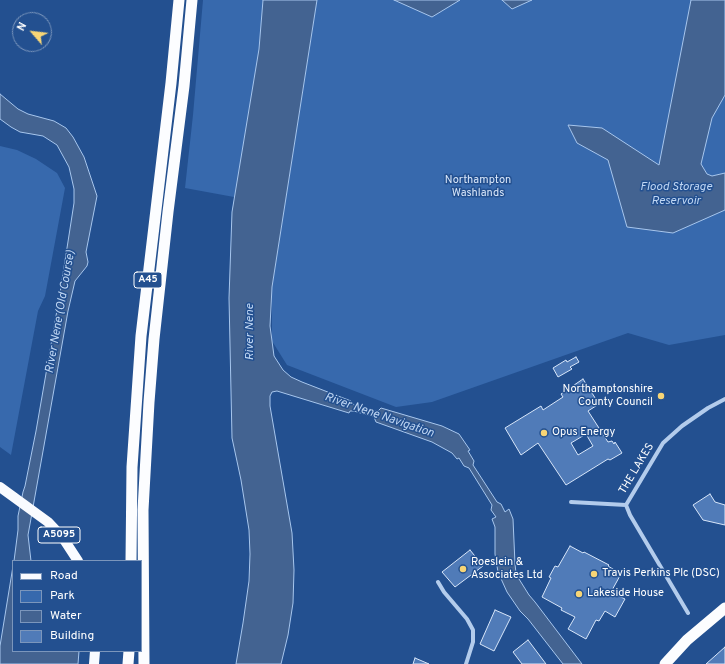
<!DOCTYPE html>
<html>
<head>
<meta charset="utf-8">
<style>
  body { margin:0 }
  #map { position:relative; width:725px; height:664px; overflow:hidden; background:#235090; font-family:Overpass,sans-serif }
  canvas { display:block }
  .legend { position:absolute; left:12px; top:560px; width:130px; height:92px; box-sizing:border-box; background:#235090; border:1px solid #7b96bc; margin:0; padding:5px 7px; list-style:none; font-size:12px; color:#fff }
  .legend li { display:flex; align-items:center; gap:8px; height:20px }
  .legend b { width:20px; border:1px solid #7b96bc }
  .north { position:absolute; left:12px; top:12px; width:40px; height:40px; box-sizing:border-box; background:#235090; border:1px solid #7b96bc; border-radius:50%; rotate:298deg; font-size:11px; font-weight:700; line-height:16px; text-align:center; color:#fff }
  .north::after { content:''; display:block; margin:auto; width:14px; height:18px; background:#f7d576; clip-path:polygon(50% 0,100% 100%,50% 72%,0 100%) }
</style>
</head>
<body>
<div id="map">
<canvas width="725" height="664"></canvas>
<ul class="legend">
<li><b style="height:5px;background:#f9fbff"></b>Road</li>
<li><b style="height:11px;background:#3769ad"></b>Park</li>
<li><b style="height:11px;background:#436391"></b>Water</li>
<li><b style="height:11px;background:#507bb8"></b>Building</li>
</ul>
<div class="north">N</div>
</div>
<script>
const context = document.querySelector('canvas').getContext('2d');
context.lineJoin = 'round';
function fillPath(path, color) { context.fillStyle = color; context.fill(path, 'evenodd'); }
const shape = rows => new Path2D(rows.map(r => 'M' + r).join(''));
function stroke(path, color, width, dash) { context.strokeStyle = color; context.lineWidth = width; context.lineCap = dash ? 'butt' : 'round'; context.setLineDash(dash || []); context.stroke(path); }
function write(font, color, halo, rows, align = 'center') {
  context.font = font + ' Overpass,sans-serif'; context.lineWidth = 3; context.setLineDash([]); context.textBaseline = 'middle'; context.strokeStyle = halo; context.fillStyle = color; for (const [text, x, y, turn = 0] of rows) {
    context.save(); context.translate(x, y); context.rotate((+turn || 0) * Math.PI / 180); context.textAlign = isNaN(turn) ? turn : align; if (halo) context.strokeText(text, 0, 0); context.fillText(text, 0, 0); context.restore();
  }
}
fillPath(shape([
  [203,0,263,0,259,49,241,162,234,197,185,188,193,115],
  [317,0,725,0,725,335,669,345,628,333,432,402,396,407,287,365,272,341,272,287],
  [0,146,17,150,36,159,57,173,65,188,45,296,38,311,11,455,0,447]
]), '#3769ad');
const water = shape([
  [263,0,317,0,272,287,270,326,274,356,283,370,291,377,302,382,351,401,355,406,373,411,378,411,381,408,442,426,459,434,470,450,468,451,474,461,473,465,497,502,501,504,505,512,509,509,513,519,515,564,516,573,519,579,529,595,535,602,582,664,563,664,528,619,520,611,507,592,498,572,495,554,495,527,492,519,496,517,491,510,492,505,469,468,464,466,459,458,457,459,452,453,432,442,376,422,374,417,354,411,350,411,349,413,277,391,272,392,270,396,270,406,292,533,294,570,293,603,288,635,281,664,236,664,243,623,249,581,250,554,249,530,241,480,232,438,229,298,232,212,259,49,263,0],
  [394,0,460,0,432,17,394,0],
  [502,0,532,0,512,9,502,0],
  [691,0,725,0,725,95,712,118,701,164,707,174,712,176,725,173,725,210,673,233,627,227,608,160,577,143,568,125,602,128,659,165,691,0],
  [0,94,18,109,28,114,54,121,66,128,73,137,84,157,97,196,86,252,88,262,87,266,75,281,68,311,30,524,28,535,31,561,14,561,18,530,18,516,23,492,25,486,36,431,60,293,74,203,74,189,69,167,57,145,43,136,20,132,11,127,0,119,0,94],
  [13,566,13,651,79,651,78,664,0,664,0,646,13,566]
]);
fillPath(water, '#436391');
stroke(water, '#a7c6ed', 1);
const building = shape([
  [576,357,579,362,570,367,572,369,558,377,553,368,566,360,567,362,576,357],
  [583,379,599,404,588,411,608,442,612,441,614,444,615,442,622,453,610,460,608,459,566,485,538,443,521,455,505,428,541,406,543,410,563,397,561,394,583,379],
  [586,434,593,446,578,455,571,443,586,434],
  [710,494,715,502,725,505,725,525,703,520,693,505,710,494],
  [570,546,583,553,584,552,609,565,608,566,621,574,611,592,625,599,615,617,605,611,599,621,596,620,586,639,568,629,575,617,561,610,562,608,542,597,551,578,549,577,555,566,558,567,570,546],
  [470,550,483,566,455,587,442,572,470,550],
  [495,610,511,617,494,651,480,644,495,610],
  [528,640,546,664,522,664,513,652,528,640],
  [725,647,725,664,706,664,725,647],
  [415,658,429,664,413,664,415,658]
]);
fillPath(building, '#507bb8');
stroke(building, '#d8e6f9', 1);
stroke(shape([
  [571,502,626,505],
  [438,582,444,592,467,619,473,630,473,642,466,664],
  [688,613,630,515,626,505,663,443,682,426,708,408,725,399]
]), '#b3ccec', 4);
stroke(shape([
  [0,487,48,522,63,538,78,561],
  [94,664,95,651]
]), '#f9fbff', 10);
stroke(shape([
  [131,561,132,467,141,336,171,83,179,0],
  [128,664,129,651],
  [144,664,143,510,149,402,154,339,168,212,184,86,192,0],
  [665,664,687,640,725,608]
]), '#fcfdff', 11);
for (const [x, y, r, color] of [
  [661,396,4,"#f7d576"],
  [544,433,4,"#f7d576"],
  [463,569,4,"#f7d576"],
  [594,574,4,"#f7d576"],
  [579,594,4,"#f7d576"]
]) { const dot = new Path2D(); dot.arc(x, y, r, 0, 2 * Math.PI); context.fillStyle = color; context.fill(dot); stroke(dot, '#235090', 1.5); }
for (const [x, y, w] of [
  [148,280,28],
  [59,535,42]
]) { const box = new Path2D(); box.roundRect(x - w / 2, y - 8, w, 16, 3); context.fillStyle = '#235090'; context.fill(box); stroke(box, '#fff', 1); }
write('bold 10px', '#fff', null, [
  ["A45",148,280],
  ["A5095",59,535]
]);
write('11px', '#d8e6f9', '#235090', [
  ["Northampton",478,181],
  ["Washlands",478,194]
]);
write('11px', '#fff', '#235090', [
  ["Northamptonshire",653,390,"right"],
  ["County Council",653,403,"right"],
  ["Opus Energy",552,433],
  ["Roeslein &",471,563],
  ["Associates Ltd",471,576],
  ["Travis Perkins Plc (DSC)",602,574],
  ["Lakeside House",587,594]
], 'left');
write('11px', '#fff', '#235090', [
  ["THE LAKES",637,469,-59]
]);
write('italic 12px', '#bfd6f3', '#235090', [
  ["Flood Storage",676,188],
  ["Reservoir",676,202],
  ["River Nene (Old Course)",61,312,-80],
  ["River Nene",251,332,-90],
  ["River Nene Navigation",379,416,19]
]);
</script>
</body>
</html>
